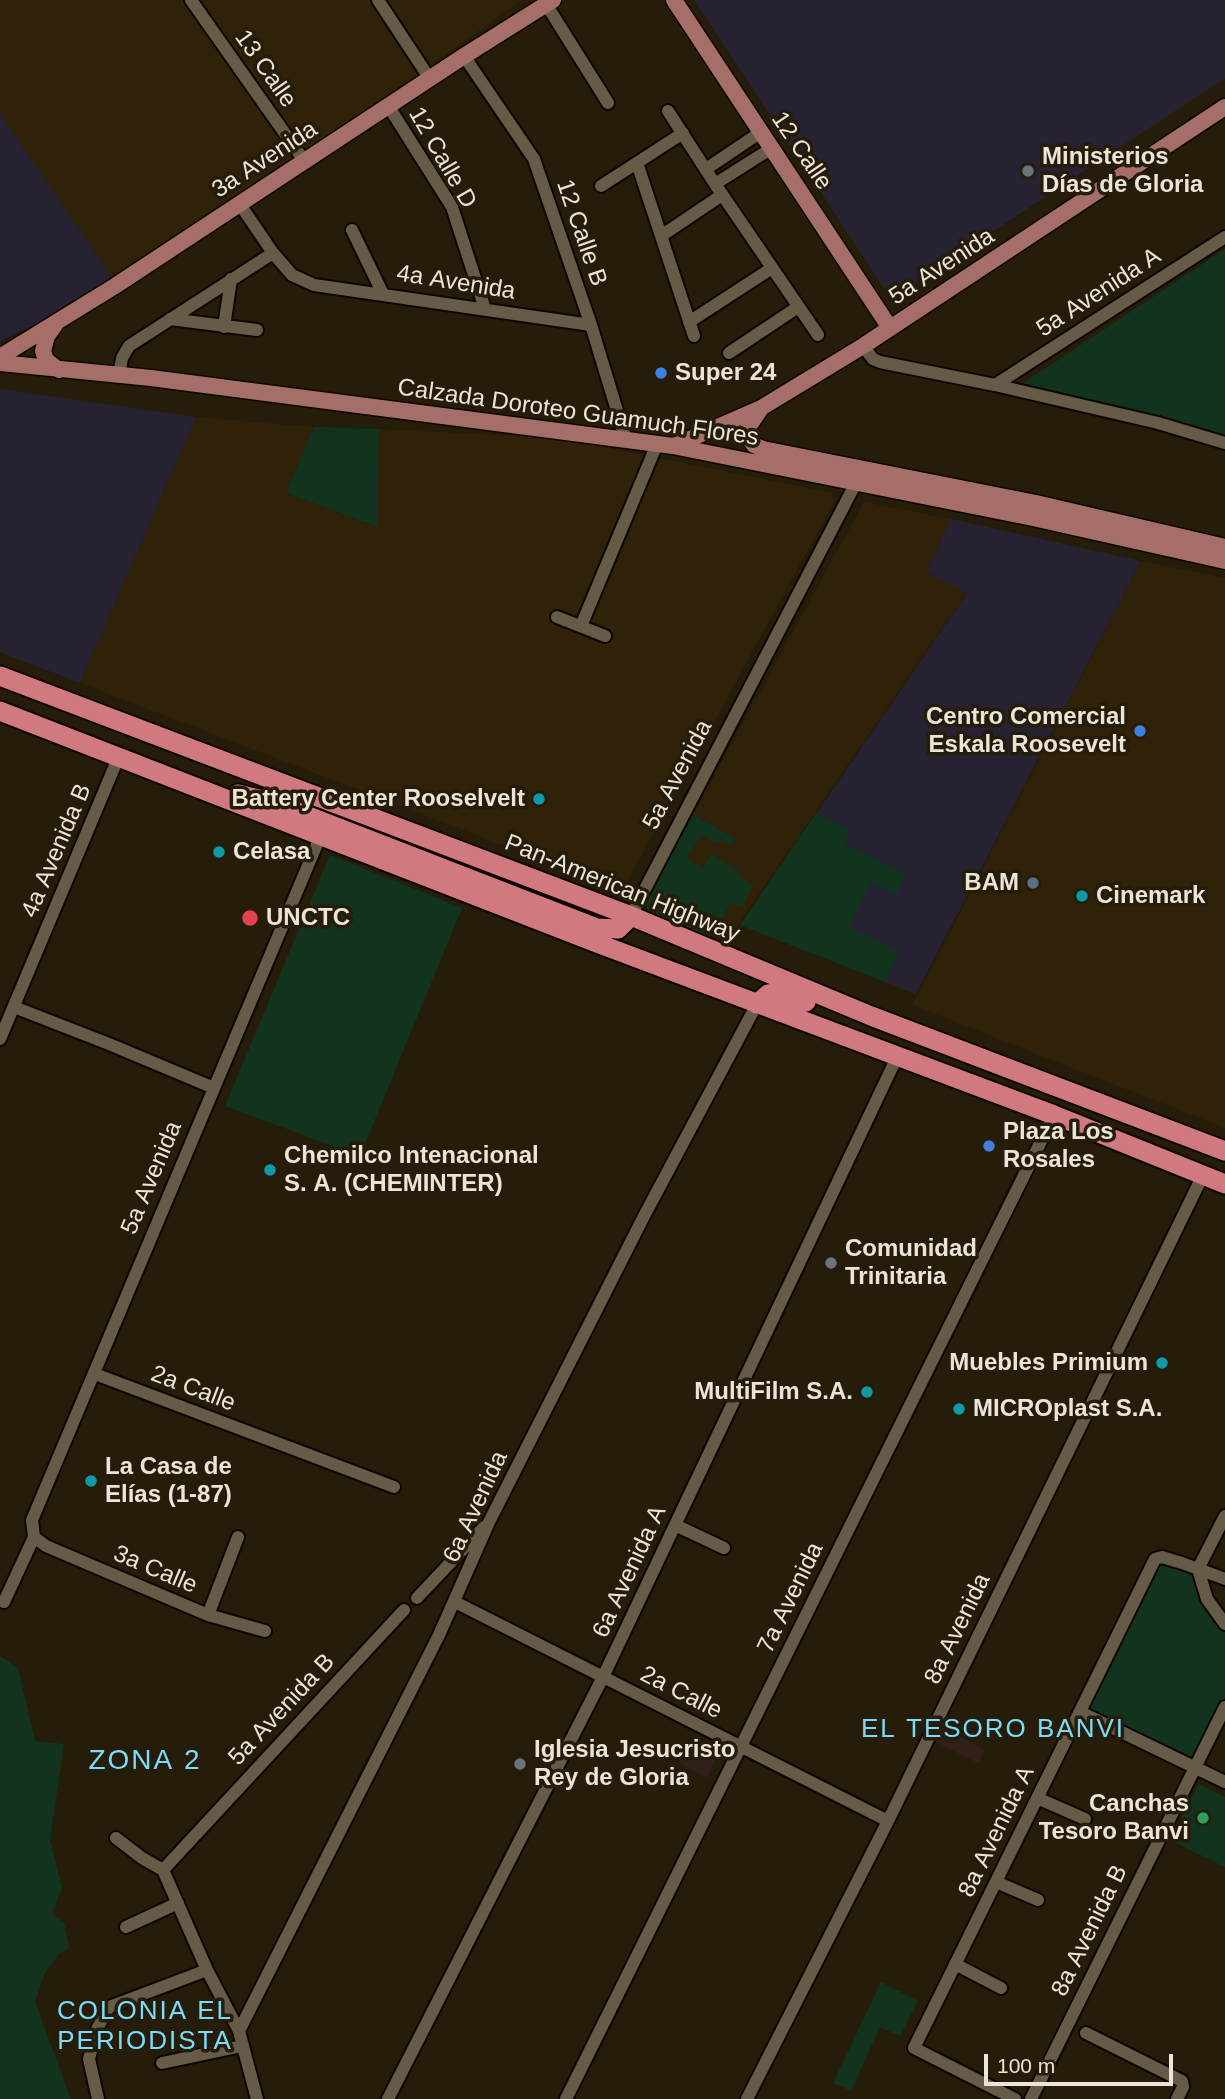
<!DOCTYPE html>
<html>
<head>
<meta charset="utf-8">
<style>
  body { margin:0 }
  #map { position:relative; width:1225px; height:2099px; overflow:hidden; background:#251c09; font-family:Helvetica,sans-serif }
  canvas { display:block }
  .scale { position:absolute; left:984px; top:2054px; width:189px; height:32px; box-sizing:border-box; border:4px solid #ebe5d9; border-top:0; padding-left:9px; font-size:21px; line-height:24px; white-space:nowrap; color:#ebe5d9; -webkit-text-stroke:5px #251c09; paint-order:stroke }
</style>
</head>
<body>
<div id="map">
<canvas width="1225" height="2099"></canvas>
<div class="scale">100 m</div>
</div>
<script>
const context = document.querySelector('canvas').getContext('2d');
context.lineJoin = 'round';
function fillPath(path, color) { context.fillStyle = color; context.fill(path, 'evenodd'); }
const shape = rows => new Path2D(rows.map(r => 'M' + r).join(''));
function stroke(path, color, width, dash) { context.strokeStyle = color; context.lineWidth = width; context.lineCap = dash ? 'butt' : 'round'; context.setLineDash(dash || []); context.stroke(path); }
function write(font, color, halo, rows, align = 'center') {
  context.font = font + ' Helvetica,sans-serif'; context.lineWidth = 7; context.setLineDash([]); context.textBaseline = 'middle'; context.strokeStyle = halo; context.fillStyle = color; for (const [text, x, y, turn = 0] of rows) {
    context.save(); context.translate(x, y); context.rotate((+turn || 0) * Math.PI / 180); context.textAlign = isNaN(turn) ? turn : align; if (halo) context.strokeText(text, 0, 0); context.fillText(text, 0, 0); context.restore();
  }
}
fillPath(shape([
  [0,0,522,0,239,203,117,285,0,113],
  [196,417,314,427,286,493,376,527,379,429,559,438,832,493,834,502,622,891,80,683],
  [864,502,951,519,926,572,967,592,727,941,709,937,649,913,646,900],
  [1141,561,1225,578,1225,1128,912,1005]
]), '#2f2208');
fillPath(shape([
  [694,0,1225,0,1225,78,891,299],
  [0,113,117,285,0,341],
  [0,389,196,417,80,683,0,652],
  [951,519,1141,561,916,994,740,925,967,593,926,572]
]), '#262232');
fillPath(shape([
  [942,1726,985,1750,978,1763,936,1742],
  [692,1741,717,1754,707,1778,679,1763]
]), '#312019');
fillPath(shape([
  [1225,249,1225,436,1022,384],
  [314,427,379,429,377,527,286,493],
  [816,813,850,830,844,843,907,874,896,895,870,883,849,927,899,951,885,982,740,925],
  [691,814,736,839,731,845,722,839,718,844,702,835,686,858,703,868,712,854,739,871,737,875,753,885,742,907,732,902,709,937,649,913,646,905,646,900],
  [330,855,462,908,360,1156,225,1106],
  [1159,1561,1194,1572,1203,1601,1225,1632,1225,1697,1193,1761,1086,1710],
  [0,1656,18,1668,35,1741,64,1744,50,1840,62,1888,52,1914,64,1922,69,1948,59,1954,45,1973,35,2002,71,2099,0,2099],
  [1199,1784,1225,1797,1225,1867,1170,1840],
  [881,1982,918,2001,900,2036,880,2027,851,2091,833,2083]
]), '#12341f');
const minor = shape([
  [191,0,305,162],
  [378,0,430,79],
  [546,4,608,103],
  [464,56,534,159,591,325,626,440],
  [389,107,452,207,485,309],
  [668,111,715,184,818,335],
  [637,163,694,336],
  [706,169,761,132],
  [715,184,772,148],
  [601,186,683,133],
  [239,203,273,253,292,275,314,285,591,325],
  [352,230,383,294],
  [661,236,722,195],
  [170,319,257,330],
  [689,322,772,268],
  [224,327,231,279],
  [863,346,873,359,880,362,995,385,1158,423,1225,443],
  [729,353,798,307],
  [119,376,122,358,129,346,273,253],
  [995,385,1225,237],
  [557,617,605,636],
  [581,626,657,444],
  [631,916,860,475],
  [14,1007,109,1044,214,1088],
  [0,1039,119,756],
  [95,1374,394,1487],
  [1225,1516,1198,1569,1207,1599,1225,1624],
  [675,1525,724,1548],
  [34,1537,46,1546,208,1615,265,1631],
  [417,1598,484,1527],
  [4,1602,34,1537,32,1520,320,837],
  [455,1602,888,1821],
  [208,1615,238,1537],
  [1080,1712,1225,1782],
  [1037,1798,1085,1819],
  [116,1838,142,1858,163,1870],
  [163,1870,404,1610],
  [163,1870,207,1970,239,2031,257,2099],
  [996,1882,1038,1900],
  [126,1927,178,1903],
  [955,1964,1001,1988],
  [239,2031,439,1635,489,1522,643,1218,757,1004],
  [1086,2033,1182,2081,1183,2087,1177,2099],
  [162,2063,242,2046],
  [98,2099,89,2059,97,2029,109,2007,207,1970],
  [388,2099,603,1677,897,1057],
  [566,2099,1054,1115],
  [747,2099,888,1821,1203,1175],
  [1015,2099,914,2048,1155,1559,1162,1557,1182,1563,1225,1579],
  [1031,2099,1225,1707]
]);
const major = shape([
  [674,0,890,328],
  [55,325,47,336,43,351,46,360,59,370],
  [0,357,115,286,464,56,553,0],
  [0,363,151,378,673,446,1033,518,1225,561],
  [760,410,749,426,748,436,754,445,763,449,1036,503,1225,547],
  [676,445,761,408,863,346,1225,107]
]);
const highway = shape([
  [0,676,631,916,871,1016,1225,1151],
  [0,711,594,942,1054,1115,1225,1184],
  [238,794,275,803,597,928,618,929,631,916],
  [757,1004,768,994,778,992,806,1002]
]);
stroke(minor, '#0e0600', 16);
stroke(major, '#0e0600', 19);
stroke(highway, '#0e0600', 23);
stroke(minor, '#665b47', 12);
stroke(major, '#a66e69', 16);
stroke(highway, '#d07a80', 19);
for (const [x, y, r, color] of [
  [1028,171,7,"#6b7280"],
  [661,373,7,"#3f7fe0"],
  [1140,731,7,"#3f7fe0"],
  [539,799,7,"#0f9aa8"],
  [219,852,7,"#0f9aa8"],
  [1033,883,7,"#5c6f8a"],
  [1082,896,7,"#0f9aa8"],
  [250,918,9,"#e0444e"],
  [989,1146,7,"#3f7fe0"],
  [270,1170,7,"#0f9aa8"],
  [831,1263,7,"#6b7280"],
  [1162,1363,7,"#0f9aa8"],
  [867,1392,7,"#0f9aa8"],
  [959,1409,7,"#0f9aa8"],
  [91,1481,7,"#0f9aa8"],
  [520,1764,7,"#6b7280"],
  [1203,1818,7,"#2e9e5b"]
]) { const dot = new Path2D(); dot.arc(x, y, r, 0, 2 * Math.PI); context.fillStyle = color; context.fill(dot); stroke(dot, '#251c09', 2.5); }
write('24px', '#ebe5d9', '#251c09', [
  ["13 Calle",265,69,55],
  ["12 Calle",801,151,56],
  ["12 Calle D",442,158,60],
  ["3a Avenida",265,160,-33],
  ["12 Calle B",581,233,71],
  ["5a Avenida",942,267,-33],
  ["4a Avenida",456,283,9],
  ["5a Avenida A",1099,293,-33],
  ["Calzada Doroteo Guamuch Flores",578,413,8],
  ["5a Avenida",678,775,-62],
  ["4a Avenida B",57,851,-67],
  ["Pan-American Highway",622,889,22],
  ["5a Avenida",152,1178,-67],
  ["2a Calle",193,1389,21],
  ["6a Avenida",476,1507,-65],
  ["3a Calle",155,1570,23],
  ["6a Avenida A",630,1572,-65],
  ["7a Avenida",791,1598,-64],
  ["8a Avenida",958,1629,-64],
  ["2a Calle",681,1693,27],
  ["5a Avenida B",282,1710,-47],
  ["8a Avenida A",997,1832,-64],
  ["8a Avenida B",1090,1931,-64]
]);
write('bold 24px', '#ebe5d9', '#251c09', [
  ["Ministerios",1042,157],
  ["Días de Gloria",1042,185],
  ["Super 24",675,373],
  ["Centro Comercial",1126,717,"right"],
  ["Eskala Roosevelt",1126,745,"right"],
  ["Battery Center Rooselvelt",525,799,"right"],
  ["Celasa",233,852],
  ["BAM",1019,883,"right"],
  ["Cinemark",1096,896],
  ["UNCTC",266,918],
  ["Plaza Los",1003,1132],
  ["Rosales",1003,1160],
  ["Chemilco Intenacional",284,1156],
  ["S. A. (CHEMINTER)",284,1184],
  ["Comunidad",845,1249],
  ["Trinitaria",845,1277],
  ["Muebles Primium",1148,1363,"right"],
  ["MultiFilm S.A.",853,1392,"right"],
  ["MICROplast S.A.",973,1409],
  ["La Casa de",105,1467],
  ["Elías (1-87)",105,1495],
  ["Iglesia Jesucristo",534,1750],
  ["Rey de Gloria",534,1778],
  ["Canchas",1189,1804,"right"],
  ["Tesoro Banvi",1189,1832,"right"]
], 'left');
context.letterSpacing = '2px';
write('26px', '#7bdcf9', '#251c09', [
  ["EL TESORO BANVI",993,1730],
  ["COLONIA EL",145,2012],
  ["PERIODISTA",145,2042]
]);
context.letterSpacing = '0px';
context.letterSpacing = '2px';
write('28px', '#7bdcf9', '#251c09', [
  ["ZONA 2",145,1761]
]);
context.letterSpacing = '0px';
</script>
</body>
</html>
